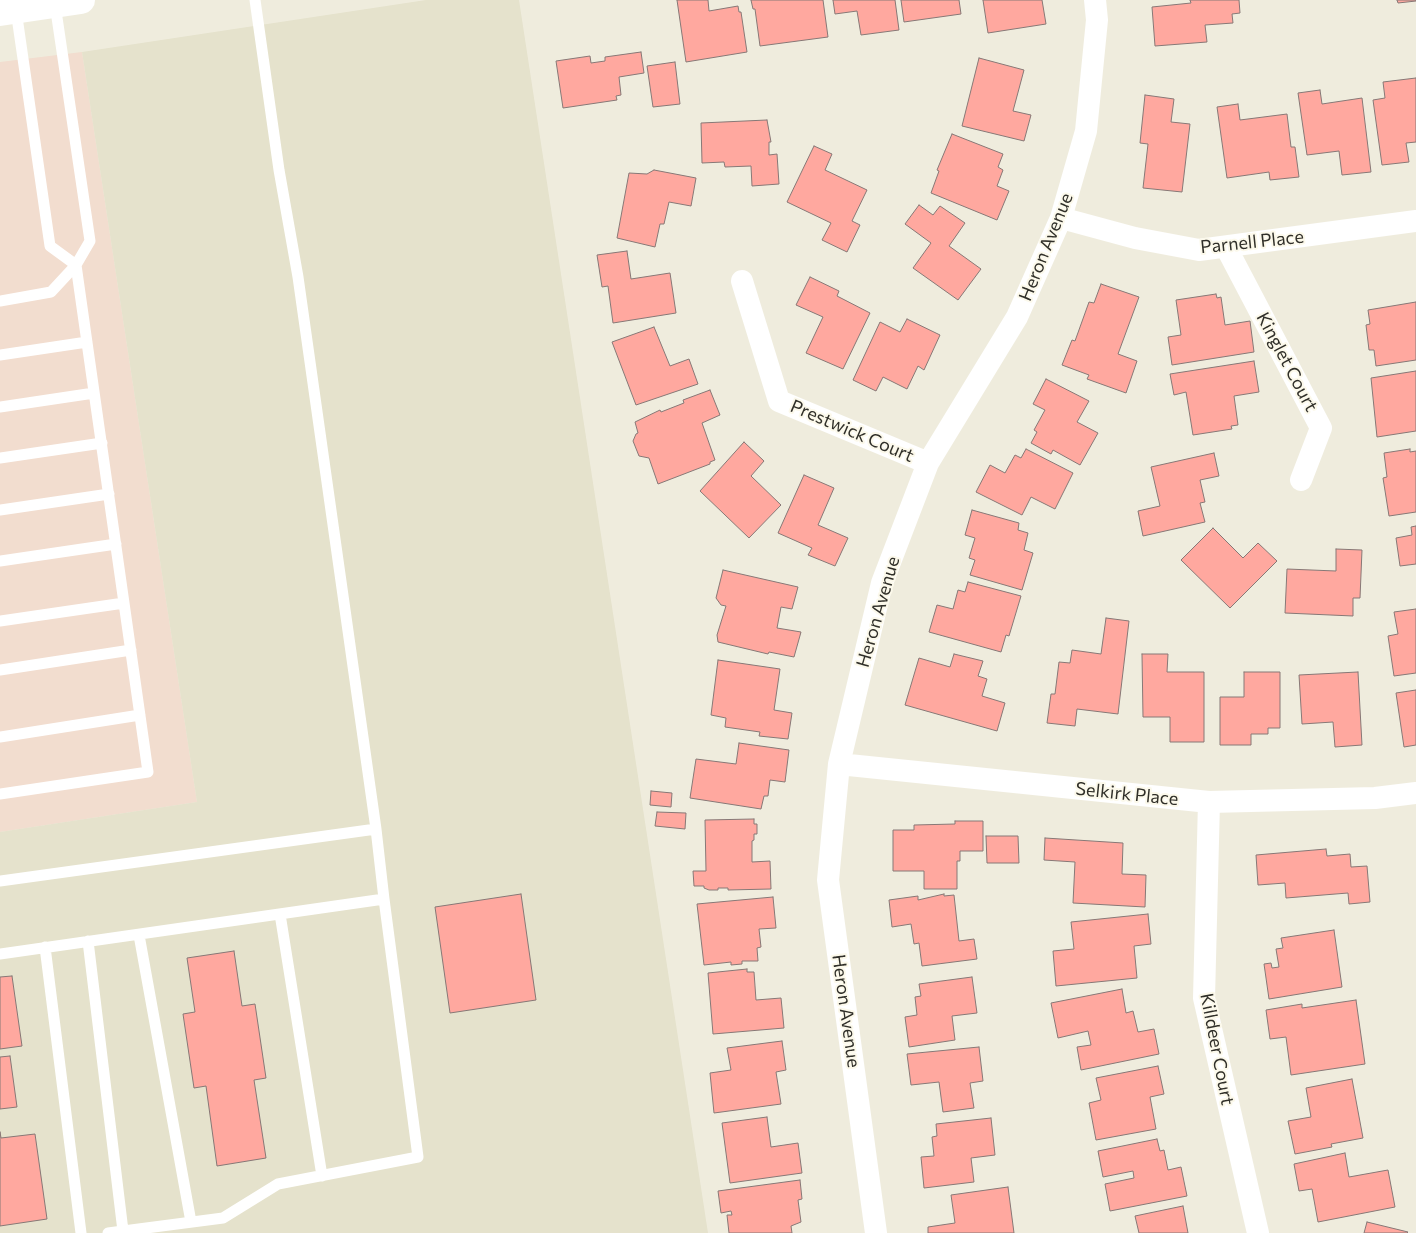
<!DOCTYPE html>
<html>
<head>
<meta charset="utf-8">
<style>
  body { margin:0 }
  canvas { display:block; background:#efecdd }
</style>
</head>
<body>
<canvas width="1416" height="1233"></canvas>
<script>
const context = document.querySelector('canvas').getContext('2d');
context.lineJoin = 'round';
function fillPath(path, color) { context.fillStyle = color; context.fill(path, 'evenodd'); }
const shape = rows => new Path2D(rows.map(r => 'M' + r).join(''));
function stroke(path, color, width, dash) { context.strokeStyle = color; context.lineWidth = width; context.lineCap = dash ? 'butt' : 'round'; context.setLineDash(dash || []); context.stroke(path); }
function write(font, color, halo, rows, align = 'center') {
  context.font = font + ' Commissioner,sans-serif'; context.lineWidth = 4; context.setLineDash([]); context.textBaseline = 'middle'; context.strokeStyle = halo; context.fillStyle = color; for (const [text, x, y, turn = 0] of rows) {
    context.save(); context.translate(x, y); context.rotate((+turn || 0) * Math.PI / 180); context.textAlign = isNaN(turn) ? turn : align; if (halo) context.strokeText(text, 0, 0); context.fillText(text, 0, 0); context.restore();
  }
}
fillPath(shape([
  [82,52,197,802,0,832,0,62]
]), '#f2ddcf');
fillPath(shape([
  [426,0,519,0,708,1233,0,1233,0,832,197,802,82,52]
]), '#e5e2cc');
const building = shape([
  [677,0,708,0,709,11,738,6,739,12,741,12,747,52,686,62,677,0],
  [751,0,823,0,828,37,760,46,755,9,753,9,751,0],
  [833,0,895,0,899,30,861,35,857,11,835,14,833,0],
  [901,0,959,0,961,14,904,22,901,0],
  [983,0,1042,0,1046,24,988,33,983,0],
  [1190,0,1239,0,1240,13,1232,14,1233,23,1205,25,1207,42,1155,46,1152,7,1191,3,1190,0],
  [1397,0,1416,0,1416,1,1398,3,1397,0],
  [641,52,644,73,619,77,621,95,616,96,617,100,563,108,556,61,590,56,591,63,605,61,605,57,641,52],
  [979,58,1024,70,1013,111,1031,115,1024,141,962,126,979,58],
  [675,62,680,104,653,107,647,66,675,62],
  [1416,78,1416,142,1406,143,1409,162,1382,165,1373,100,1385,98,1383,82,1416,78],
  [1320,90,1322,104,1362,98,1371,172,1342,175,1339,151,1307,155,1298,93,1320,90],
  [1145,95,1174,99,1171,122,1190,124,1182,192,1143,188,1148,144,1140,143,1145,95],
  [1238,104,1240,120,1287,114,1291,147,1295,147,1299,177,1270,180,1269,172,1227,178,1217,107,1238,104],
  [767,120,771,142,769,142,769,155,777,154,779,184,752,186,751,166,725,167,724,162,702,163,701,123,767,120],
  [952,134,1003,154,998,167,1003,170,997,186,1009,191,997,220,931,193,939,171,937,170,952,134],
  [814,146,832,154,825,170,867,190,852,221,860,225,847,252,822,240,831,223,787,202,814,146],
  [654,170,696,178,691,206,669,202,664,224,660,224,655,247,617,238,629,173,647,174,654,170],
  [919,205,933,215,940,206,965,223,949,246,981,269,958,300,913,268,931,243,905,224,919,205],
  [627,251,631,279,670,273,676,313,613,323,608,286,602,287,597,255,627,251],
  [810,277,839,291,837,296,870,313,843,369,806,353,823,317,796,305,810,277],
  [1101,284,1139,297,1118,354,1137,361,1126,393,1087,379,1089,375,1062,365,1072,340,1075,341,1089,302,1094,303,1101,284],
  [1216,294,1217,298,1221,297,1225,325,1250,321,1254,352,1172,365,1168,337,1181,335,1176,300,1216,294],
  [1416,302,1416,360,1376,366,1374,350,1369,350,1366,325,1370,324,1368,310,1416,302],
  [907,319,940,335,924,370,918,366,907,389,883,377,876,391,853,380,880,322,900,332,907,319],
  [654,327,670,366,689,359,698,384,636,405,612,342,654,327],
  [1254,361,1259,392,1234,396,1238,425,1231,426,1232,429,1193,435,1186,392,1174,395,1170,374,1254,361],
  [1416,371,1416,431,1377,437,1371,378,1416,371],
  [1046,379,1089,401,1077,422,1098,433,1080,465,1053,450,1051,454,1031,443,1037,432,1034,430,1045,410,1033,404,1046,379],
  [710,390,720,415,702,423,715,460,710,462,710,464,658,484,649,458,639,456,633,441,636,434,638,433,635,422,660,410,661,412,684,403,683,400,710,390],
  [744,442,764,461,751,476,781,505,749,538,700,491,744,442],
  [1026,449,1073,473,1055,509,1031,497,1022,515,976,492,990,465,1005,473,1015,455,1021,458,1026,449],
  [1410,449,1410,452,1416,451,1416,512,1389,516,1383,478,1387,477,1384,453,1410,449],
  [1214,453,1219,476,1200,480,1205,502,1200,503,1205,522,1143,536,1138,511,1160,506,1151,467,1214,453],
  [804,475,834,488,818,525,848,538,835,566,808,555,812,548,778,533,804,475],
  [972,510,1019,523,1018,530,1028,533,1024,550,1033,553,1022,590,970,575,975,560,969,558,975,538,965,535,972,510],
  [1416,526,1416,564,1400,566,1396,538,1412,535,1411,527,1416,526],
  [1213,528,1243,558,1258,543,1277,561,1230,608,1181,560,1213,528],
  [1336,549,1362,550,1360,598,1353,598,1353,616,1285,613,1287,569,1336,571,1336,549],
  [723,570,798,587,792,609,781,607,777,628,801,632,794,657,769,652,768,654,718,642,717,635,726,606,721,605,716,598,723,570],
  [968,582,1021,596,1009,636,1006,635,1001,652,929,632,937,605,953,609,958,590,965,592,968,582],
  [1416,609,1416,673,1394,676,1388,636,1398,634,1394,612,1416,609],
  [1106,618,1129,621,1118,714,1077,709,1075,726,1047,723,1051,694,1055,694,1059,662,1070,663,1072,650,1101,654,1106,618],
  [954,654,983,661,978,676,987,679,982,696,1005,703,997,731,905,705,919,658,950,667,954,654],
  [1142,654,1168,654,1167,672,1204,672,1204,742,1170,742,1170,717,1143,717,1142,654],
  [718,660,780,669,774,710,792,713,788,739,759,736,760,732,725,727,726,718,711,715,718,660],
  [1244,672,1280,672,1280,728,1268,728,1268,734,1251,734,1251,745,1220,745,1220,697,1244,697,1244,672],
  [1358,672,1362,745,1335,747,1333,722,1302,724,1299,675,1358,672],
  [1416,690,1416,745,1404,747,1396,693,1416,690],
  [739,743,789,750,785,782,770,780,768,796,764,796,761,809,690,798,696,759,736,764,739,743],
  [651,791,672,793,671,807,650,805,651,791],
  [657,812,686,813,685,829,655,826,657,812],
  [754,819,754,824,757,824,757,834,754,834,754,840,752,841,752,862,770,861,771,889,728,890,728,888,718,888,718,890,709,890,704,888,704,886,694,886,693,871,706,871,705,820,754,819],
  [955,821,983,821,983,851,960,851,960,861,957,861,957,889,924,889,924,871,893,871,893,830,914,830,914,825,955,824,955,821],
  [986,836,1018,836,1019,863,987,863,986,836],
  [1045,838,1123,843,1122,874,1146,875,1145,907,1073,903,1075,862,1044,860,1045,838],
  [1326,849,1327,856,1350,854,1351,867,1367,866,1370,902,1349,904,1348,893,1286,898,1285,883,1258,885,1256,855,1326,849],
  [521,894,536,1000,450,1013,435,907,521,894],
  [944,894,944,896,954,895,959,941,974,939,977,959,922,966,919,943,914,944,911,924,892,927,889,900,918,896,918,900,944,894],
  [773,897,776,928,759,929,761,947,757,948,758,961,742,961,742,964,731,965,731,962,704,965,697,904,773,897],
  [1148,914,1151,944,1134,946,1137,978,1056,986,1053,951,1074,949,1071,922,1148,914],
  [1334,930,1342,987,1269,999,1264,964,1271,963,1272,968,1279,967,1276,949,1283,948,1281,938,1334,930],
  [234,951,242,1006,255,1004,266,1078,254,1080,266,1158,217,1166,206,1086,194,1088,183,1014,195,1012,187,958,234,951],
  [747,969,747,972,754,972,756,1000,781,998,784,1028,713,1034,708,973,747,969],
  [12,976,22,1046,0,1049,0,977,12,976],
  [972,977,977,1013,952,1016,955,1040,909,1047,905,1017,917,1015,915,997,921,996,919,984,972,977],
  [1122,989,1126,1013,1133,1011,1138,1032,1154,1029,1159,1054,1081,1070,1077,1047,1091,1045,1088,1031,1058,1038,1051,1003,1122,989],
  [1356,1000,1365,1064,1291,1075,1286,1037,1270,1039,1266,1010,1302,1004,1302,1008,1356,1000],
  [782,1041,786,1070,776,1072,781,1104,714,1113,710,1073,731,1070,727,1048,782,1041],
  [979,1047,983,1081,970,1083,974,1108,943,1112,939,1082,911,1085,907,1054,979,1047],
  [10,1056,17,1107,0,1109,0,1057,10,1056],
  [1158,1066,1164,1094,1150,1097,1156,1129,1096,1140,1089,1103,1101,1100,1096,1078,1158,1066],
  [1352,1079,1363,1138,1331,1144,1332,1147,1295,1154,1288,1121,1311,1117,1306,1088,1352,1079],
  [767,1117,771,1147,798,1143,802,1173,730,1183,722,1123,767,1117],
  [991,1118,995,1155,971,1158,974,1182,924,1188,921,1157,934,1156,932,1137,937,1136,936,1124,991,1118],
  [0,1132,1,1138,35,1134,47,1219,0,1226,0,1132],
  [1157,1139,1160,1151,1164,1150,1168,1170,1181,1167,1187,1196,1110,1211,1105,1184,1134,1178,1133,1171,1103,1177,1098,1151,1157,1139],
  [1345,1153,1349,1177,1388,1170,1395,1207,1318,1222,1312,1189,1299,1191,1294,1164,1345,1153],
  [800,1180,802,1199,798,1200,801,1222,791,1226,792,1233,729,1233,727,1215,732,1215,731,1211,721,1213,718,1191,800,1180],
  [1008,1187,1014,1233,928,1233,928,1227,955,1223,951,1195,1008,1187],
  [1183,1206,1188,1233,1139,1233,1135,1216,1183,1206],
  [1367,1222,1408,1232,1407,1233,1364,1233,1367,1222]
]);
fillPath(building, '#ffa89f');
stroke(building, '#877876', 1);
stroke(shape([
  [0,301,51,292,76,265,90,241,55,4],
  [0,355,87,342],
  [0,407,94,393],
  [0,458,102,443],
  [0,510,109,494],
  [0,561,116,544],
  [0,621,124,603],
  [0,670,131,650],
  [0,737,140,715],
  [0,794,148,772,76,265,50,246,16,10],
  [0,881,376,829,298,277,279,170,255,0],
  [280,914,322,1176],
  [139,935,191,1222],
  [88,941,123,1231],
  [45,947,81,1233],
  [0,954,384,899,376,829],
  [108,1233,223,1218,278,1184,418,1157,384,899]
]), '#fff', 11);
stroke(shape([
  [1061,218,1135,238,1199,250,1416,221],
  [1226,247,1321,428,1301,480],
  [742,281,779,401,928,463],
  [839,764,1209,802,1375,798,1416,793],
  [1209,802,1204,998,1258,1233],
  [876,1233,828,880,839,764,882,583,928,463,1017,317,1061,218,1086,131,1097,20,1095,0]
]), '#fff', 22);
stroke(shape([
  [0,12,81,0]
]), '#fff', 28);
write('18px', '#302f29', '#fcf9eb', [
  ["Parnell Place",1252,242,-6],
  ["Heron Avenue",1046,247,-68],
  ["Kinglet Court",1287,362,62],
  ["Prestwick Court",852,431,23],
  ["Heron Avenue",878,612,-74],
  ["Selkirk Place",1127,794,6],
  ["Heron Avenue",846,1011,82],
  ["Killdeer Court",1217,1049,79]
]);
</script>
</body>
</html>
